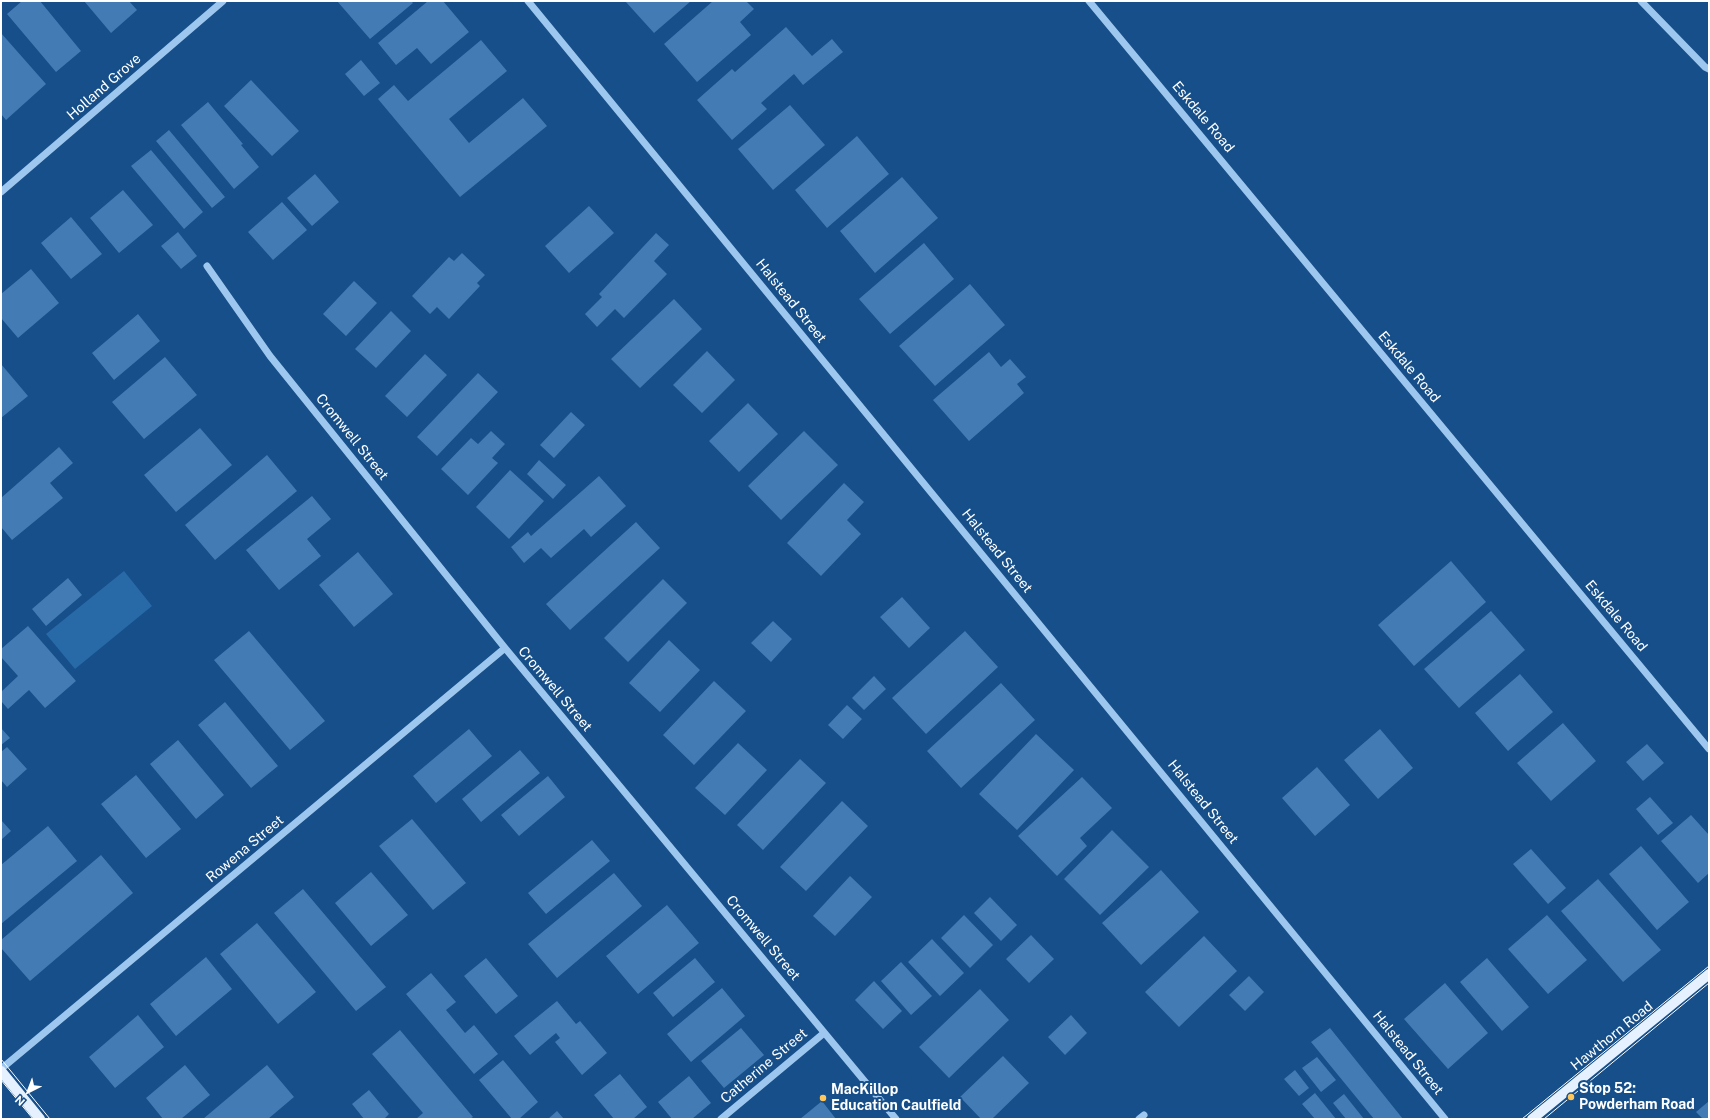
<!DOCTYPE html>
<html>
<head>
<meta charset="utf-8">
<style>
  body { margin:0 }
  #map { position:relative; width:1710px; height:1120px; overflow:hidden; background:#164f89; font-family:"Public Sans",sans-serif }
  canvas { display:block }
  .frame { position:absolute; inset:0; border:2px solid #fff; pointer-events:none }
  .north { position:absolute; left:8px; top:1072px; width:40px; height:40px; -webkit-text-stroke:3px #164f89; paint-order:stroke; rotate:222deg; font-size:11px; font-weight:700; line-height:16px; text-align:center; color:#fff }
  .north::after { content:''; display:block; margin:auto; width:14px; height:18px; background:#fff; clip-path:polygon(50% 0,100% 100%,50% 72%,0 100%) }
</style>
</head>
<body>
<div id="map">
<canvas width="1710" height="1120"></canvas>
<div class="frame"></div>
<div class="north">N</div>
</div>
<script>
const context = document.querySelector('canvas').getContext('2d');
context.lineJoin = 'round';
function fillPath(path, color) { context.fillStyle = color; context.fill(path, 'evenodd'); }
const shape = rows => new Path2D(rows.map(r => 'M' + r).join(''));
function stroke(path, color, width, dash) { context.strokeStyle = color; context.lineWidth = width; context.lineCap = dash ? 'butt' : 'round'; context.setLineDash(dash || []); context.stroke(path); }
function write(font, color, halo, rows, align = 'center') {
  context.font = font + ' "Public Sans",sans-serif'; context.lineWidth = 4; context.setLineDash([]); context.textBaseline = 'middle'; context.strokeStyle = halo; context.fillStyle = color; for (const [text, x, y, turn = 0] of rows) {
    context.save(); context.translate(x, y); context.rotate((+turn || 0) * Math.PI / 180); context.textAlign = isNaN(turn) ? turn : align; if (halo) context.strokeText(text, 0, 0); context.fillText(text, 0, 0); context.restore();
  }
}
fillPath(shape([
  [124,571,152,606,75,669,46,634]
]), '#2869a8');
fillPath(shape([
  [22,1,40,1,81,51,56,72,7,14],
  [84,1,129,1,137,10,111,33],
  [337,1,411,1,413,3,370,39],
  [428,1,443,1,469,32,431,64,417,48,396,65,378,43],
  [625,1,691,1,654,33],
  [713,1,746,1,754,9,740,22,751,35,697,82,664,44],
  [786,27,812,56,832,39,843,52,803,85,794,74,761,103,767,109,732,140,697,100,732,69,735,72],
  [1,33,46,84,6,120,1,114],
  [481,40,507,71,449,119,469,143,523,98,547,126,460,197,378,99,394,85,408,101],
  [361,60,380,83,364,96,345,74],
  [251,80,299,131,272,156,224,106],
  [208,102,243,144,241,145,259,167,234,189,181,125],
  [790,105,825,145,773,190,738,149],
  [169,130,225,197,212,208,156,141],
  [857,136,889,174,827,228,795,190],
  [151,150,203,212,184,229,131,166],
  [315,174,339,202,312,226,287,198],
  [902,177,938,218,875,273,840,231],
  [123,190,153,225,119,253,90,218],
  [282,202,307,230,273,260,248,232],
  [589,206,614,233,569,273,545,246],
  [71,217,102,254,71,279,41,243],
  [178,232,197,256,181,269,161,246],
  [656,233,669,245,654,261,667,274,624,318,615,309,597,327,585,314,602,297,599,294],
  [924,243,954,279,890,334,859,299],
  [462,253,485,275,477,283,480,286,449,319,437,307,430,314,412,296,449,257,454,261],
  [31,269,59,303,18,338,1,318,1,294],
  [354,281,377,303,346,336,323,314],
  [970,284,1005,325,935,386,899,346],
  [674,299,702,329,640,388,611,359],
  [391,311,411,331,376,368,355,349],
  [138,314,160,341,114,380,92,353],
  [707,351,735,380,702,413,673,385],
  [989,352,1001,367,1010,359,1026,377,1017,384,1024,393,969,441,933,400],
  [425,354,447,375,407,417,385,396],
  [165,357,197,395,144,439,112,402],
  [1,364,28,396,1,418],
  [478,373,498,392,437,456,417,437],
  [748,403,778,434,739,472,709,441],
  [571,412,585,425,554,458,540,445],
  [200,428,232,465,176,512,144,475],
  [491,431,505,444,492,458,498,463,468,495,441,469,471,438,478,444],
  [804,431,838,465,781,520,748,486],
  [59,447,73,463,50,483,63,498,12,540,1,527,1,498],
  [267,455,297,491,215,560,185,525],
  [539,460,566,485,553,499,527,474],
  [510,470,544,501,509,539,476,507],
  [599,476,626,506,591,537,584,529,551,558,541,548,524,563,511,547,528,532,531,536],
  [844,483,864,502,847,520,861,534,821,576,787,543],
  [312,496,331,519,307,539,321,556,279,590,246,550],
  [636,522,660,548,570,630,546,604],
  [358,552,393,594,354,627,319,585],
  [1451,561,1486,602,1414,666,1378,625],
  [68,578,82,595,46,626,32,609],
  [663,579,687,603,628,662,604,638],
  [902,597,930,628,909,648,880,617],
  [1491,611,1525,650,1459,708,1424,669],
  [773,621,792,639,771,662,751,643],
  [28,626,76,681,45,708,29,690,8,709,1,701,1,692,18,676,1,657,1,649],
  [249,631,325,721,290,750,214,660],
  [965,631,998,667,926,734,892,698],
  [669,640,700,670,660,712,629,683],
  [1520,674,1553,712,1508,751,1475,713],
  [874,676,886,689,864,710,852,698],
  [714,681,746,711,694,765,663,735],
  [1001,683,1035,720,961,788,927,751],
  [225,702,278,766,251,788,198,725],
  [847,705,862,719,843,739,828,725],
  [1563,723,1596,761,1551,801,1517,763],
  [1,728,10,738,1,745],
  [469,729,492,756,436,803,413,776],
  [1380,729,1413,768,1378,799,1344,760],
  [1036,734,1074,770,1017,830,979,794],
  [178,740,224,795,196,819,150,764],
  [738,743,767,770,725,815,695,788],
  [1647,744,1664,763,1643,781,1626,762],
  [7,747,27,769,7,787,1,780,1,752],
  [520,750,540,773,481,822,462,799],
  [800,759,826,783,763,850,737,825],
  [1317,767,1350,805,1315,836,1282,798],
  [136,775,181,829,146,858,101,804],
  [548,776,565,797,519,836,501,815],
  [1082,777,1112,808,1080,838,1087,846,1057,876,1018,836],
  [1650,797,1673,823,1658,835,1636,809],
  [842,801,868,826,806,891,780,867],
  [1691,815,1709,835,1709,873,1698,883,1661,841],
  [412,819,466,883,433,910,379,846],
  [1,820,11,831,1,840],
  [48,826,77,861,1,924,1,865],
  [1112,830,1149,867,1100,915,1064,879],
  [592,840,610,861,546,914,528,893],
  [1641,846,1689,902,1657,930,1609,874],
  [1531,849,1566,888,1548,904,1513,864],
  [101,855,133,893,30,981,1,948,1,940],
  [1161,870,1199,912,1141,965,1102,923],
  [371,872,408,915,371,946,335,903],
  [614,873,642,906,557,978,528,944],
  [850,876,872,897,835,936,813,916],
  [1598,879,1661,950,1623,982,1561,911],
  [303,889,386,987,356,1011,274,913],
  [990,897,1017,925,1001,941,974,913],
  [667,905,699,943,638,994,606,956],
  [964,915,993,945,970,968,941,938],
  [1547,915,1587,960,1548,994,1508,949],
  [257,923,316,992,278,1024,220,954],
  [1031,935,1054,959,1029,983,1006,959],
  [1204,936,1237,971,1179,1027,1145,992],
  [932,939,964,973,940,996,908,962],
  [206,957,232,989,176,1036,150,1004],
  [486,958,518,996,496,1014,464,976],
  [695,958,715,982,673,1017,653,993],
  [1487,958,1529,1007,1502,1031,1460,982],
  [901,962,932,996,911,1015,881,981],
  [431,973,456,1002,446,1010,465,1033,474,1025,498,1054,474,1074,406,994],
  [1249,976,1264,992,1245,1011,1229,995],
  [874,981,902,1011,883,1029,855,1000],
  [1445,983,1488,1033,1448,1069,1404,1019],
  [722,988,745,1016,691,1062,667,1034],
  [980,989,1009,1020,949,1078,919,1047],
  [557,1001,576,1024,580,1021,607,1053,582,1075,555,1042,560,1038,556,1033,530,1055,514,1036],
  [138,1015,164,1047,115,1088,89,1057],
  [1071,1015,1087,1033,1065,1055,1048,1037],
  [741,1028,764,1055,724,1088,701,1061],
  [1330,1028,1403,1119,1374,1119,1311,1042],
  [400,1030,473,1117,470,1119,416,1119,423,1113,372,1054],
  [1003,1056,1029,1083,992,1119,981,1119,960,1097],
  [1317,1057,1336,1080,1321,1092,1302,1068],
  [503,1060,538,1102,519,1119,512,1119,479,1080],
  [185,1065,210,1095,181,1119,163,1119,146,1098],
  [267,1065,294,1097,268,1119,203,1119],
  [1295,1070,1309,1088,1299,1096,1284,1079],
  [620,1074,647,1107,633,1119,614,1119,594,1095],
  [689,1076,711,1103,692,1119,672,1119,658,1102],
  [369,1090,389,1114,384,1119,364,1119,352,1104],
  [1315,1093,1336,1119,1315,1119,1302,1104],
  [1344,1094,1364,1119,1346,1119,1333,1103],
  [822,1101,836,1119,800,1119],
  [1709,1101,1709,1119,1703,1119,1696,1112],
  [557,1111,564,1119,548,1119]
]), '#437bb4');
stroke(shape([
  [528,1,1445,1119],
  [1089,1,1709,749],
  [1641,1,1705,67,1709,69],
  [1,192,223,1],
  [207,266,270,356,505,648,896,1119],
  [1,1069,505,648],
  [721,1119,824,1033],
  [1139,1119,1144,1115]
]), '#9ec7ef', 7);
stroke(shape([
  [1,1071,40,1119],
  [1532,1119,1709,974]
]), '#e5f1ff', 10);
stroke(shape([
  [1,1059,50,1119],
  [1,1080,33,1119],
  [1522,1119,1709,966],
  [1544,1119,1709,983]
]), '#fff', 1);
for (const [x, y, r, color] of [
  [1571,1097,4,"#ffc75b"],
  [823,1098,4,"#ffc75b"]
]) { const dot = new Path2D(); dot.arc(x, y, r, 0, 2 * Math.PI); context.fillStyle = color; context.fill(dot); stroke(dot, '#164f89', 1.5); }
write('14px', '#fff', '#164f89', [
  ["Holland Grove",104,87,-41],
  ["Eskdale Road",1203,117,50],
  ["Halstead Street",791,301,51],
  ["Eskdale Road",1409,367,50],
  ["Cromwell Street",352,437,51],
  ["Halstead Street",997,551,51],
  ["Eskdale Road",1616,616,50],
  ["Cromwell Street",555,689,50],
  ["Halstead Street",1203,802,51],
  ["Rowena Street",245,849,-40],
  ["Cromwell Street",763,938,50],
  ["Hawthorn Road",1612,1036,-39],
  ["Halstead Street",1408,1053,51],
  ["Catherine Street",764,1066,-40]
]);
write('bold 14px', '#fff', '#164f89', [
  ["Stop 52:",1579,1089],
  ["Powderham Road",1579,1105],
  ["MacKillop",831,1090],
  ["Education Caulfield",831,1106]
], 'left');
</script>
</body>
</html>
